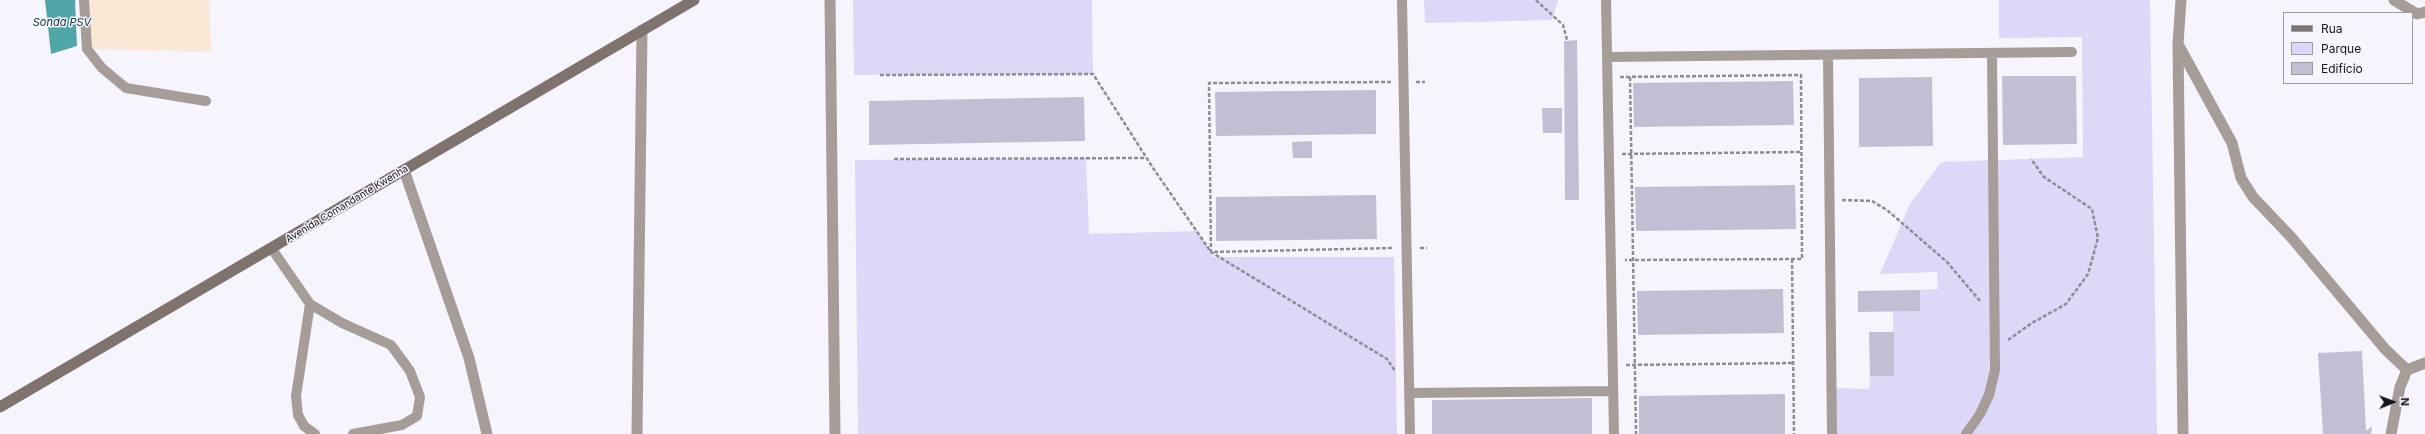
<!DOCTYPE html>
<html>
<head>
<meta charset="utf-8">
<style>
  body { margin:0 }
  #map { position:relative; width:2425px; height:434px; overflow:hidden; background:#f6f4fd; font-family:Inter,sans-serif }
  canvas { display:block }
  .legend { position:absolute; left:2283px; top:12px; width:130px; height:72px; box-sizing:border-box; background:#f6f4fd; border:1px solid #9d9ba3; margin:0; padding:5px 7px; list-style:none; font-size:12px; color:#17151d }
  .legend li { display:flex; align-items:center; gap:8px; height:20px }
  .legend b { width:20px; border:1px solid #9d9ba3 }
  .north { position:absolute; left:2373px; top:382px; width:40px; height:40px; -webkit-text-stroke:3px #f6f4fd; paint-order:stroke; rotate:89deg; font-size:11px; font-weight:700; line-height:16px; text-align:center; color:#17151d }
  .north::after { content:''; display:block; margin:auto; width:14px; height:18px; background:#17151d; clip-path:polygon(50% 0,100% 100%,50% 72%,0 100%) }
</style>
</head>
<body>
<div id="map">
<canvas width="2425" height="434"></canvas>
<ul class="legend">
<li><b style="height:5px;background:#80726c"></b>Rua</li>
<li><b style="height:11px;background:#ddd8f8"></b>Parque</li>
<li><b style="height:11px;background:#c2bfd4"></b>Edifício</li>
</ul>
<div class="north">N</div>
</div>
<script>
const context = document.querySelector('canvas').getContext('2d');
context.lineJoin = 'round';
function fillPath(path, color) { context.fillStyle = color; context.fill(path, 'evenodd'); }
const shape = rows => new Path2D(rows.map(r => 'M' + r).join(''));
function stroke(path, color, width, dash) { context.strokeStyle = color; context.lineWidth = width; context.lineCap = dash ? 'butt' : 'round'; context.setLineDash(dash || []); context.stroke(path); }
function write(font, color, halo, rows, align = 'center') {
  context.font = font + ' Inter,sans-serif'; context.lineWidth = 3; context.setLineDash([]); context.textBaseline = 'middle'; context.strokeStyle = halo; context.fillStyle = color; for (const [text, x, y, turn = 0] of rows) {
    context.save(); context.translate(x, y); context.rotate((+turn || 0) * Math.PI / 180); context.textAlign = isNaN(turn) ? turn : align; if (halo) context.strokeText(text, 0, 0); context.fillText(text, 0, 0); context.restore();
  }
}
fillPath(shape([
  [84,0,209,0,211,52,87,49]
]), '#fae8d7');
fillPath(shape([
  [853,0,1092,0,1093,74,854,75],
  [1424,0,1558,0,1552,20,1425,23],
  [1999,0,2150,0,2157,434,1832,434,1831,388,1869,389,1870,376,1894,376,1893,311,1920,311,1920,290,1938,289,1937,272,1880,274,1910,204,1941,162,2083,157,2082,37,1999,38],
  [1086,158,1089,234,1197,231,1211,252,1212,257,1394,257,1397,434,858,434,855,160]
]), '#ddd8f8');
fillPath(shape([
  [45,0,75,0,77,46,51,54]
]), '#51a6aa');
fillPath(shape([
  [1577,40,1579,200,1565,200,1564,41],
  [2002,76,2076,76,2077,144,2003,145],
  [1932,77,1933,146,1859,147,1859,78],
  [1793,81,1794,125,1634,127,1633,83],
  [1376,90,1376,134,1216,136,1215,92],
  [1084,97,1085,141,869,145,869,101],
  [1542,108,1562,108,1562,133,1543,133],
  [1312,141,1312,158,1293,158,1292,142],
  [1795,185,1796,229,1636,231,1635,187],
  [1376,195,1377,239,1216,241,1216,197],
  [1783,289,1784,333,1638,335,1637,291],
  [1920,290,1920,311,1858,312,1858,291],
  [1869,332,1894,332,1894,376,1870,376],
  [2362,351,2366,431,2372,426,2371,434,2323,434,2318,353],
  [1785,394,1785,434,1639,434,1639,396],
  [1592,398,1592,434,1432,434,1432,400]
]), '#c2bfd4');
stroke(shape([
  [1536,0,1563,25,1567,40],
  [880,75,1093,74,1153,168,1211,252,1387,359,1395,371],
  [1620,77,1801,75,1802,259,1625,260],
  [1630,77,1636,434],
  [1391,82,1209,83,1211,252,1393,248],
  [1416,82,1425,82],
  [1622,154,1801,152],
  [894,159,1146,158],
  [1842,200,1872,201,1887,210,1947,262,1980,301],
  [1420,248,1427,248],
  [1792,259,1794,434],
  [2008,340,2032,323,2066,304,2088,274,2098,238,2092,209,2044,177,2031,159],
  [1626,365,1793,363]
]), '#8e8c95', 2.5, [4, 2]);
stroke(shape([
  [84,0,87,49,102,68,126,88,206,101],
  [1402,0,1410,434],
  [1606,0,1614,434],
  [1828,55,1832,434],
  [1607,57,2072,52],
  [272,249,310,304,342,323,391,345,410,371,420,397,417,416,402,425,353,434],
  [310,304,296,396,298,415,304,426,315,434],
  [1409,393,1613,391],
  [1966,434,1980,414,1989,395,1995,370,1992,54]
]), '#a69d98', 10);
stroke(shape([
  [830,0,835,434],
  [2181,0,2178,44,2183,434],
  [2394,0,2417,14,2425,12],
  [2179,46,2232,143,2241,178,2253,197,2291,237,2385,349,2407,370],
  [404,170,469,358,487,434],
  [637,434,642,30],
  [2391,434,2400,387,2407,370,2425,363]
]), '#a69d98', 11);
stroke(shape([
  [0,407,694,0]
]), '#80726c', 11);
write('10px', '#17151d', '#f6f4fd', [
  ["Avenida Comandante Kwenha",347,204,-31]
]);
write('italic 11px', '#0f383a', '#f6f4fd', [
  ["Sonda PSV",62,23]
]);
</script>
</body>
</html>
